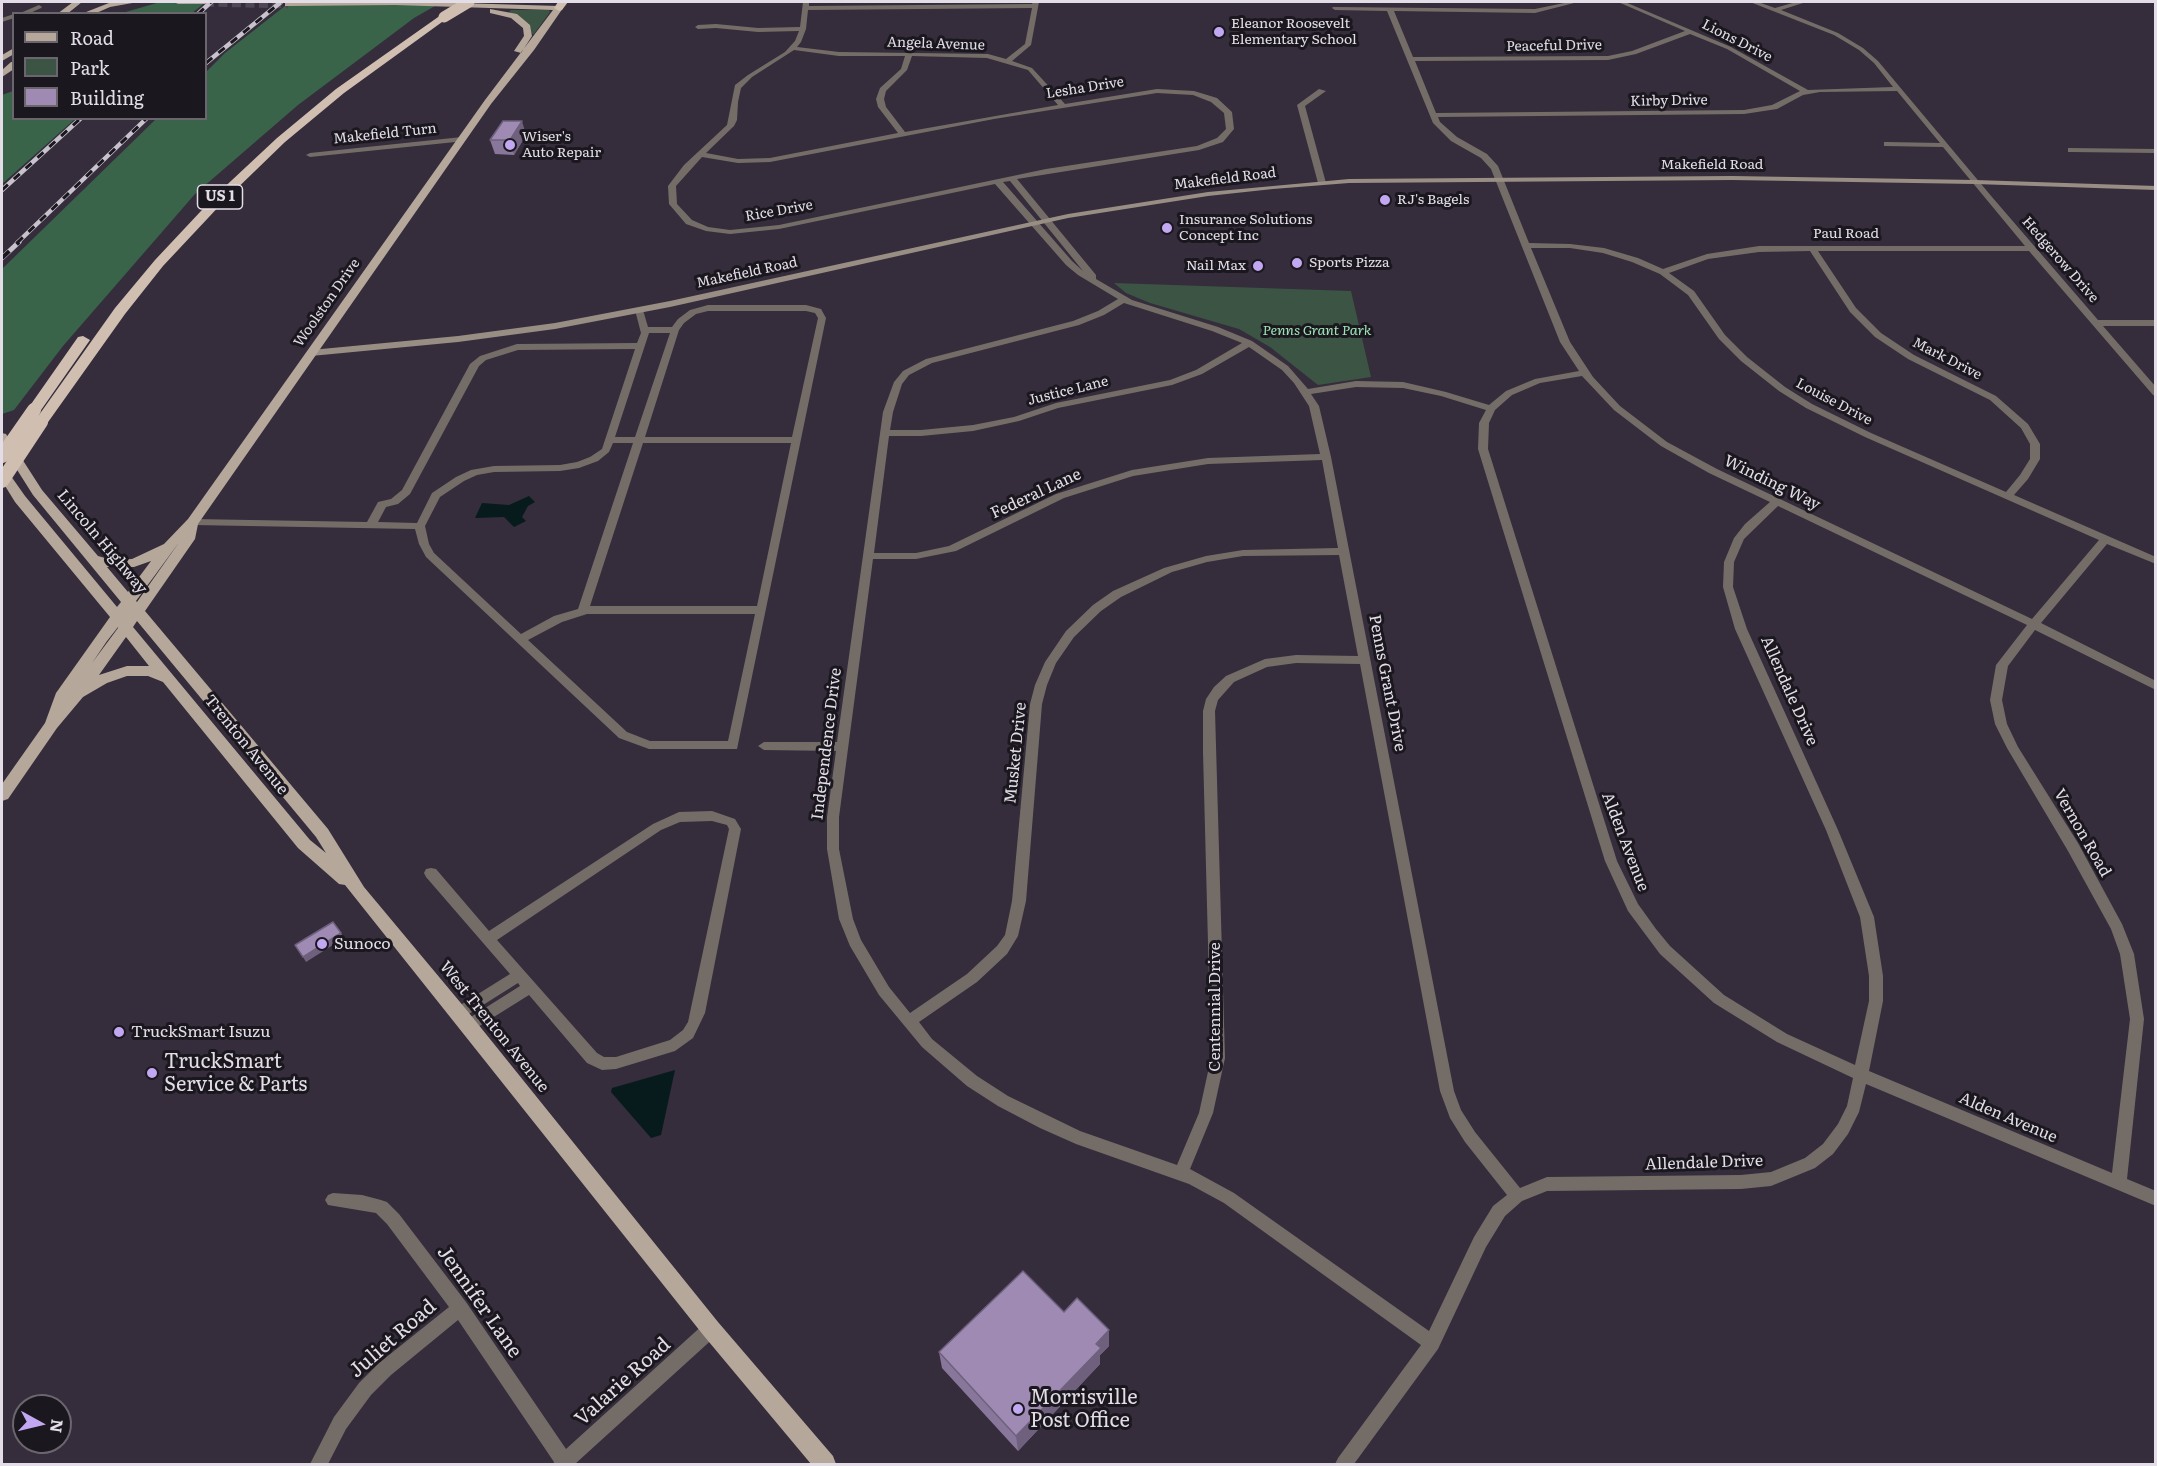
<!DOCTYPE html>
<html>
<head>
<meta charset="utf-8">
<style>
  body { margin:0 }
  #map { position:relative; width:2157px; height:1466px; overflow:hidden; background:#352d3c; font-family:Literata,serif }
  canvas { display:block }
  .frame { position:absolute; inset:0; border:3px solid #e2dde7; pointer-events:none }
  .legend { position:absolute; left:12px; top:12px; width:195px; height:108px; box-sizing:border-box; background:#1b171e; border:2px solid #6b666e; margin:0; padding:8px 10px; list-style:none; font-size:18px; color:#e2dde7 }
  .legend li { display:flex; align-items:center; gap:12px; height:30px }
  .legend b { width:30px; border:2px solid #6b666e }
  .north { position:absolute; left:12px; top:1394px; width:60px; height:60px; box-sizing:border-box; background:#1b171e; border:2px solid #6b666e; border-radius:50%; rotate:98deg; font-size:16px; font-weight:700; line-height:24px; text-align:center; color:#e2dde7 }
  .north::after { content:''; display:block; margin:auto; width:21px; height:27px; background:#c2a8f2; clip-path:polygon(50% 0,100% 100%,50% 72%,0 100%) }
</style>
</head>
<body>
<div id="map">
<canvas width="2157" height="1466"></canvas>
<div class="frame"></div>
<ul class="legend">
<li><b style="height:8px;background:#b6a79b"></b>Road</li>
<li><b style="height:16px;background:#3c5444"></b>Park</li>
<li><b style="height:16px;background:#9f8ab4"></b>Building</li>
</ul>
<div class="north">N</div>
</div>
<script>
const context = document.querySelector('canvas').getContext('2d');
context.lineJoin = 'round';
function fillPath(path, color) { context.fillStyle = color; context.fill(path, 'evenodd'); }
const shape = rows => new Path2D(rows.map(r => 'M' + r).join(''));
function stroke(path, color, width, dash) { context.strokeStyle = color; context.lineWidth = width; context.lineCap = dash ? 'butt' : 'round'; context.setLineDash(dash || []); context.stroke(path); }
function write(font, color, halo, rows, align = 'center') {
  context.font = font + ' Literata,serif'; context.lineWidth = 6; context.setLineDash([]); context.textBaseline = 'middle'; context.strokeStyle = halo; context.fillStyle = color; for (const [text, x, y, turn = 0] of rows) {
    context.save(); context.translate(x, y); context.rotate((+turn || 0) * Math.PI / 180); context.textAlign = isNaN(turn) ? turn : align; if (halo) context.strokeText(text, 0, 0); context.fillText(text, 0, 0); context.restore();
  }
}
fillPath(shape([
  [511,10,549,10,550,12,534,34,532,34,529,24,509,12],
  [1114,283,1351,291,1371,377,1318,385,1270,347,1239,329,1150,303,1126,293]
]), '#3c5444');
fillPath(shape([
  [160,2,206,2,192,13,119,14],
  [290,2,442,2,414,18,298,105,195,194,63,346,14,410,2,414,2,269,156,119,206,118,206,72,225,53],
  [13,91,14,118,75,119,2,184,2,95]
]), '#396449');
fillPath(shape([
  [529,496,535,502,528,506,522,517,526,521,514,527,504,517,475,518,482,503,509,505],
  [675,1070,661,1135,651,1138,611,1092,612,1088]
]), '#071b1c');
stroke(shape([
  [205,2,288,4]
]), '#4f4756', 9, [9, 4.5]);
fillPath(shape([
  [803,2,809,2,809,6,1032,4,1033,2,1039,2,1031,45,1012,61,1032,68,1065,104,1157,89,1194,91,1217,98,1232,112,1234,129,1223,142,1199,150,1017,179,1096,275,1096,279,1132,300,1218,327,1252,341,1288,366,1308,389,1356,381,1403,382,1446,392,1489,405,1506,391,1535,379,1579,371,1560,342,1491,169,1481,158,1451,141,1433,123,1387,11,1335,10,1332,8,1333,7,1535,9,1569,2,1578,2,1535,13,1394,11,1413,57,1608,56,1632,51,1685,31,1618,2,1625,2,1731,47,1808,90,1893,87,1874,63,1859,50,1834,35,1750,2,1758,2,1775,8,1796,2,1804,2,1803,3,1781,10,1838,33,1863,48,1878,61,1992,197,2098,320,2156,320,2156,326,2103,326,2156,387,2156,396,2153,395,2029,251,1818,251,1856,308,1881,333,1914,355,1996,396,2028,424,2040,444,2040,459,2028,479,2014,495,2156,557,2156,564,2107,544,2041,623,2156,681,2156,690,2035,630,2008,666,2002,700,2007,724,2018,747,2078,843,2122,924,2134,954,2144,1019,2127,1179,2156,1191,2156,1206,1866,1084,1859,1112,1848,1134,1833,1154,1815,1168,1771,1186,1741,1189,1547,1191,1522,1201,1505,1216,1486,1247,1438,1349,1354,1464,1335,1464,1338,1458,1421,1345,1224,1203,1189,1184,1076,1144,1040,1128,998,1106,967,1086,922,1047,879,995,850,946,839,919,827,849,827,817,836,751,764,750,758,746,764,742,837,742,883,412,894,382,903,371,926,359,1073,321,1098,311,1118,299,1078,275,1066,265,995,184,779,229,730,234,706,231,686,224,669,204,668,186,684,165,727,125,735,85,748,75,785,52,795,41,799,31,758,32,716,28,698,29,695,27,698,25,716,24,758,28,800,27,803,2],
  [1032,8,1025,44,1006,59,988,54,839,52,797,47,801,42,806,29,808,10,1032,8],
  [1690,34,1727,49,1800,91,1772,105,1744,110,1436,113,1415,61,1608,60,1636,54,1690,34],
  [794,50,839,56,905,56,901,69,880,88,876,99,878,107,898,133,770,158,738,159,706,153,734,126,737,120,738,102,741,88,752,77,794,50],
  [912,56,987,58,1028,70,1058,105,905,132,886,107,884,99,886,91,907,70,912,56],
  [1897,91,1940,143,1887,142,1884,142,1884,146,1943,147,2025,246,1759,246,1707,254,1663,269,1638,258,1604,248,1570,244,1529,243,1498,166,1487,154,1457,137,1440,122,1438,117,1744,114,1777,109,1803,95,1820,92,1897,91],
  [1157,93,1193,95,1211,102,1224,113,1226,129,1217,138,1197,146,1046,169,779,225,730,230,708,227,692,220,677,204,676,186,702,157,738,163,770,162,994,119,1157,93],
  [1010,181,1083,271,1072,261,1003,182,1010,181],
  [1531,248,1570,248,1603,253,1632,262,1660,274,1688,295,1719,339,1741,361,1779,391,1806,408,1865,437,2099,540,2032,619,1717,469,1667,442,1620,406,1593,377,1570,342,1531,248],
  [1810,251,1850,312,1875,337,1908,359,1990,400,2021,428,2030,444,2030,459,2020,475,2006,492,1871,433,1812,404,1785,387,1747,357,1725,335,1694,291,1669,273,1708,259,1759,252,1810,251],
  [1124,303,1212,331,1242,343,1196,370,1170,380,1056,403,1014,417,973,425,921,430,890,430,893,412,902,384,909,375,932,363,1079,325,1104,315,1124,303],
  [1249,347,1282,370,1294,383,1309,406,1320,454,1208,458,1132,470,1056,494,949,546,916,553,874,553,889,436,921,436,973,431,1019,421,1058,408,1172,385,1202,374,1249,347],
  [1582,376,1614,410,1661,446,1709,473,1770,502,1745,524,1734,538,1724,562,1723,587,1735,629,1826,830,1860,917,1869,976,1869,1001,1855,1065,1787,1034,1724,995,1670,946,1656,929,1638,904,1617,861,1488,449,1489,423,1495,410,1512,395,1540,383,1582,376],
  [1356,387,1403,388,1441,396,1486,410,1479,423,1478,449,1605,861,1628,911,1660,954,1714,1003,1777,1042,1853,1078,1847,1106,1838,1124,1823,1144,1805,1158,1771,1172,1741,1175,1547,1177,1520,1188,1475,1132,1461,1110,1454,1091,1331,457,1319,406,1311,394,1356,387],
  [1322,460,1338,548,1243,550,1206,556,1164,568,1113,591,1093,605,1066,631,1045,662,1035,685,1030,704,1012,901,1005,935,997,946,967,974,910,1013,889,987,861,940,853,919,839,849,839,817,873,559,916,559,956,551,1064,498,1133,476,1208,464,1322,460],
  [1778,506,2027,625,1996,665,1990,700,1995,724,2007,748,2068,851,2111,929,2120,954,2130,1019,2112,1173,1869,1071,1883,1001,1883,976,1874,917,1838,830,1747,629,1733,587,1734,562,1744,539,1778,506],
  [1339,555,1358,656,1296,655,1265,659,1226,676,1214,687,1206,699,1203,711,1203,752,1211,1058,1199,1113,1177,1165,1080,1131,1008,1096,977,1076,932,1039,919,1022,977,982,1007,954,1018,936,1026,901,1042,704,1047,685,1056,663,1074,637,1101,611,1121,597,1172,572,1207,562,1243,556,1339,555],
  [1296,663,1360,664,1440,1091,1450,1118,1465,1142,1507,1195,1493,1206,1474,1237,1429,1331,1234,1193,1190,1169,1213,1113,1225,1058,1215,711,1218,700,1234,682,1267,667,1296,663],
  [39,5,42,7,41,8,28,14,18,14,39,5],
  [14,14,14,18,2,22,2,18,14,14],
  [1319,89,1326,91,1305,106,1326,183,1322,185,1318,183,1297,105,1319,89],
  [462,137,465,137,465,141,310,157,306,155,310,153,462,137],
  [2068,148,2156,149,2156,153,2071,152,2068,152,2068,148],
  [708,305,806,305,821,309,826,318,737,749,649,749,619,738,426,557,419,544,415,529,193,525,188,522,193,519,367,522,378,502,391,499,402,490,470,364,480,356,517,344,637,343,641,333,635,310,636,308,642,308,643,310,648,327,672,327,678,319,690,310,708,305],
  [708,311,806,311,815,313,818,318,792,437,645,437,679,330,684,323,696,314,708,311],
  [649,333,670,333,635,437,615,437,649,333],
  [635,349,602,449,590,457,577,462,560,465,494,466,471,470,456,477,432,493,417,523,378,522,386,507,398,504,410,494,479,366,486,360,518,350,635,349],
  [613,443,633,443,578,609,554,616,521,634,434,553,429,544,425,526,440,497,464,481,477,475,494,472,560,471,579,468,598,461,609,452,613,443],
  [643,443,791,443,757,606,590,606,643,443],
  [587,614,755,614,728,741,650,741,627,732,528,640,562,622,587,614],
  [712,811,735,819,741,829,705,1013,693,1038,675,1051,616,1069,602,1070,587,1063,529,995,473,1030,468,1032,463,1030,461,1026,463,1022,520,986,518,983,464,1017,459,1019,454,1017,452,1013,454,1009,510,974,426,877,424,873,426,869,431,868,436,869,489,931,653,824,679,812,712,811],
  [712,821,727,825,729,829,688,1022,683,1030,670,1040,616,1057,604,1057,597,1053,497,940,661,830,680,822,712,821],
  [333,1193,362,1195,381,1200,387,1202,399,1214,466,1302,566,1449,705,1323,711,1321,717,1323,719,1329,717,1335,575,1464,553,1464,554,1462,458,1320,391,1375,371,1395,346,1429,328,1464,310,1464,334,1417,359,1383,379,1363,449,1307,387,1224,376,1213,328,1205,325,1200,328,1195,333,1193]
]), '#746d67');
fillPath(shape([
  [1732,176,1975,180,2156,186,2156,190,1975,184,1732,180,1349,183,1273,189,1208,196,1068,218,670,307,555,329,458,342,311,356,306,353,311,350,458,336,555,323,670,301,1068,214,1208,192,1349,179,1732,176]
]), '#998e84');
fillPath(shape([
  [73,2,82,2,67,14,57,14,73,2],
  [138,2,110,7,94,14,81,14,109,3,138,2],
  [174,2,209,2,205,4,178,4,174,2],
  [285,2,426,2,559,6,563,8,534,50,491,104,198,524,195,539,145,611,328,829,364,887,465,1008,718,1322,833,1456,836,1464,811,1464,704,1336,345,885,339,884,298,848,163,682,148,676,127,676,107,683,83,697,57,728,8,799,2,801,2,784,45,723,56,693,110,617,15,502,2,481,2,468,6,469,25,496,117,607,121,602,33,495,2,446,2,433,6,434,42,490,98,556,112,560,132,559,164,544,188,519,485,100,553,10,395,5,288,6,285,6,285,2],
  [180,541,137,602,136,601,180,541],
  [151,561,128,592,107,567,134,567,151,561],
  [137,621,316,837,326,853,310,840,133,627,137,621],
  [118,627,118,628,92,663,107,641,118,627],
  [126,637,149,666,127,666,99,675,126,637],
  [490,9,517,14,530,25,532,36,521,53,514,51,524,36,523,28,511,18,490,13,490,9],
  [14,48,14,54,2,61,2,55,14,48],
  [11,62,14,62,14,69,2,77,2,70,11,62]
]), '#b6a79b');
fillPath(shape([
  [558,2,568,2,562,10,559,11,554,8,558,2],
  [441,15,449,17,344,93,285,142,224,201,163,266,125,314,46,425,36,425,34,422,115,308,155,260,216,195,277,138,336,89,441,15],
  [83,336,90,340,39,413,29,413,27,410,29,407,78,337,83,336]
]), '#d0beb0');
const railFar1 = shape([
  [198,14,211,2],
  [206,63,281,2],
  [2,190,81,118],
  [17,243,147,118]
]);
const rail = shape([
  [2,258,19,242]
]);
stroke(railFar1, '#c7c2cc', 4.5);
stroke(rail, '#c7c2cc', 5);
stroke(railFar1, '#1b171e', 3, [8]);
stroke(rail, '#1b171e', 4, [10]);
stroke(shape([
  [444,17,469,2]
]), '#d0beb0', 11);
stroke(shape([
  [2,456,34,410],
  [2,481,41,422]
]), '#d0beb0', 14);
fillPath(shape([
  [526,135,514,155,495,154,490,140],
  [1064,1312,1109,1346,1100,1355,1100,1364,1018,1451,942,1368,939,1352]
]), '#89779b');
fillPath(shape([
  [522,121,526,135,514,155,510,140],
  [341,933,344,938,306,962,303,957],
  [1109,1330,1109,1346,1100,1355,1100,1364,1018,1451,1016,1436]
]), '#6f617e');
const building = shape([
  [503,121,522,121,510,140,490,140,503,121],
  [333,922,341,933,303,957,295,945,333,922],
  [1023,1271,1064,1312,1077,1298,1109,1330,1096,1344,1101,1348,1016,1436,939,1352,1023,1271]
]);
fillPath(building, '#9f8ab4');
stroke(building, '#6f617e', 1.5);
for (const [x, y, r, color] of [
  [1219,32,6,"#c2a8f2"],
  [510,145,6,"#c2a8f2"],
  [1385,200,6,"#c2a8f2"],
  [1167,228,6,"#c2a8f2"],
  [1297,263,6,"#c2a8f2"],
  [1258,266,6,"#c2a8f2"],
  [322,944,6,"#c2a8f2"],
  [119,1032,6,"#c2a8f2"],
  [152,1073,6,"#c2a8f2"],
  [1018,1409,6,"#c2a8f2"]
]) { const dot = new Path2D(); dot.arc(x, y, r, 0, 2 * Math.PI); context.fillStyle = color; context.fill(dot); stroke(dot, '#1b171e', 2); }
write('14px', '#e2dde7', '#1b171e', [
  ["Eleanor Roosevelt",1231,24],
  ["Elementary School",1231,40],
  ["Wiser's",522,137],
  ["Auto Repair",522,153],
  ["RJ's Bagels",1397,200],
  ["Insurance Solutions",1179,220],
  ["Concept Inc",1179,236],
  ["Sports Pizza",1309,263],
  ["Nail Max",1246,266,"right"]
], 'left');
write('14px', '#e2dde7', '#1b171e', [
  ["Lions Drive",1737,41,27],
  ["Angela Avenue",936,44,2],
  ["Peaceful Drive",1554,46,-1],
  ["Lesha Drive",1085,88,-9],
  ["Kirby Drive",1669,101,-1],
  ["Makefield Turn",385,134,-6],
  ["Makefield Road",1712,165],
  ["Makefield Road",1225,179,-7],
  ["Rice Drive",779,211,-10],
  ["Paul Road",1846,234],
  ["Hedgerow Drive",2060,260,49],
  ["Makefield Road",747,273,-12],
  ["Woolston Drive",327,303,-55],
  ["Mark Drive",1947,359,27],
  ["Justice Lane",1068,391,-14],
  ["Louise Drive",1834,402,28]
]);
write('italic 14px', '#9de4b6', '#1b171e', [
  ["Penns Grant Park",1317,331]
]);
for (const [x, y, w] of [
  [220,197,45]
]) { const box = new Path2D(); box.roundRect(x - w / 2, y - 12, w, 24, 4.5); context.fillStyle = '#1b171e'; context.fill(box); stroke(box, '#e2dde7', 1.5); }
write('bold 15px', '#e2dde7', null, [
  ["US 1",220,197]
]);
write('16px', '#e2dde7', '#1b171e', [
  ["Winding Way",1772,483,26],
  ["Federal Lane",1036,494,-25],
  ["Lincoln Highway",102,542,50],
  ["Penns Grant Drive",1387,683,79],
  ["Allendale Drive",1789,691,66],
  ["Independence Drive",827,744,-83],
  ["Trenton Avenue",246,745,51],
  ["Musket Drive",1016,753,-84],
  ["Vernon Road",2082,833,60],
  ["Alden Avenue",1625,842,69],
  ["Centennial Drive",1215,1007,-90],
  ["West Trenton Avenue",494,1027,51],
  ["Alden Avenue",2008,1118,23],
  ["Allendale Drive",1704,1163,-2]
]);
write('16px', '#e2dde7', '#1b171e', [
  ["Sunoco",334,944],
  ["TruckSmart Isuzu",131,1032]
], 'left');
write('20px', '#e2dde7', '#1b171e', [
  ["TruckSmart",164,1062],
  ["Service & Parts",164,1085],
  ["Morrisville",1030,1398],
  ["Post Office",1030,1421]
], 'left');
write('20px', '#e2dde7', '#1b171e', [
  ["Jennifer Lane",479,1302,55],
  ["Juliet Road",393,1339,-41],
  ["Valarie Road",623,1382,-42]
]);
</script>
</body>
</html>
